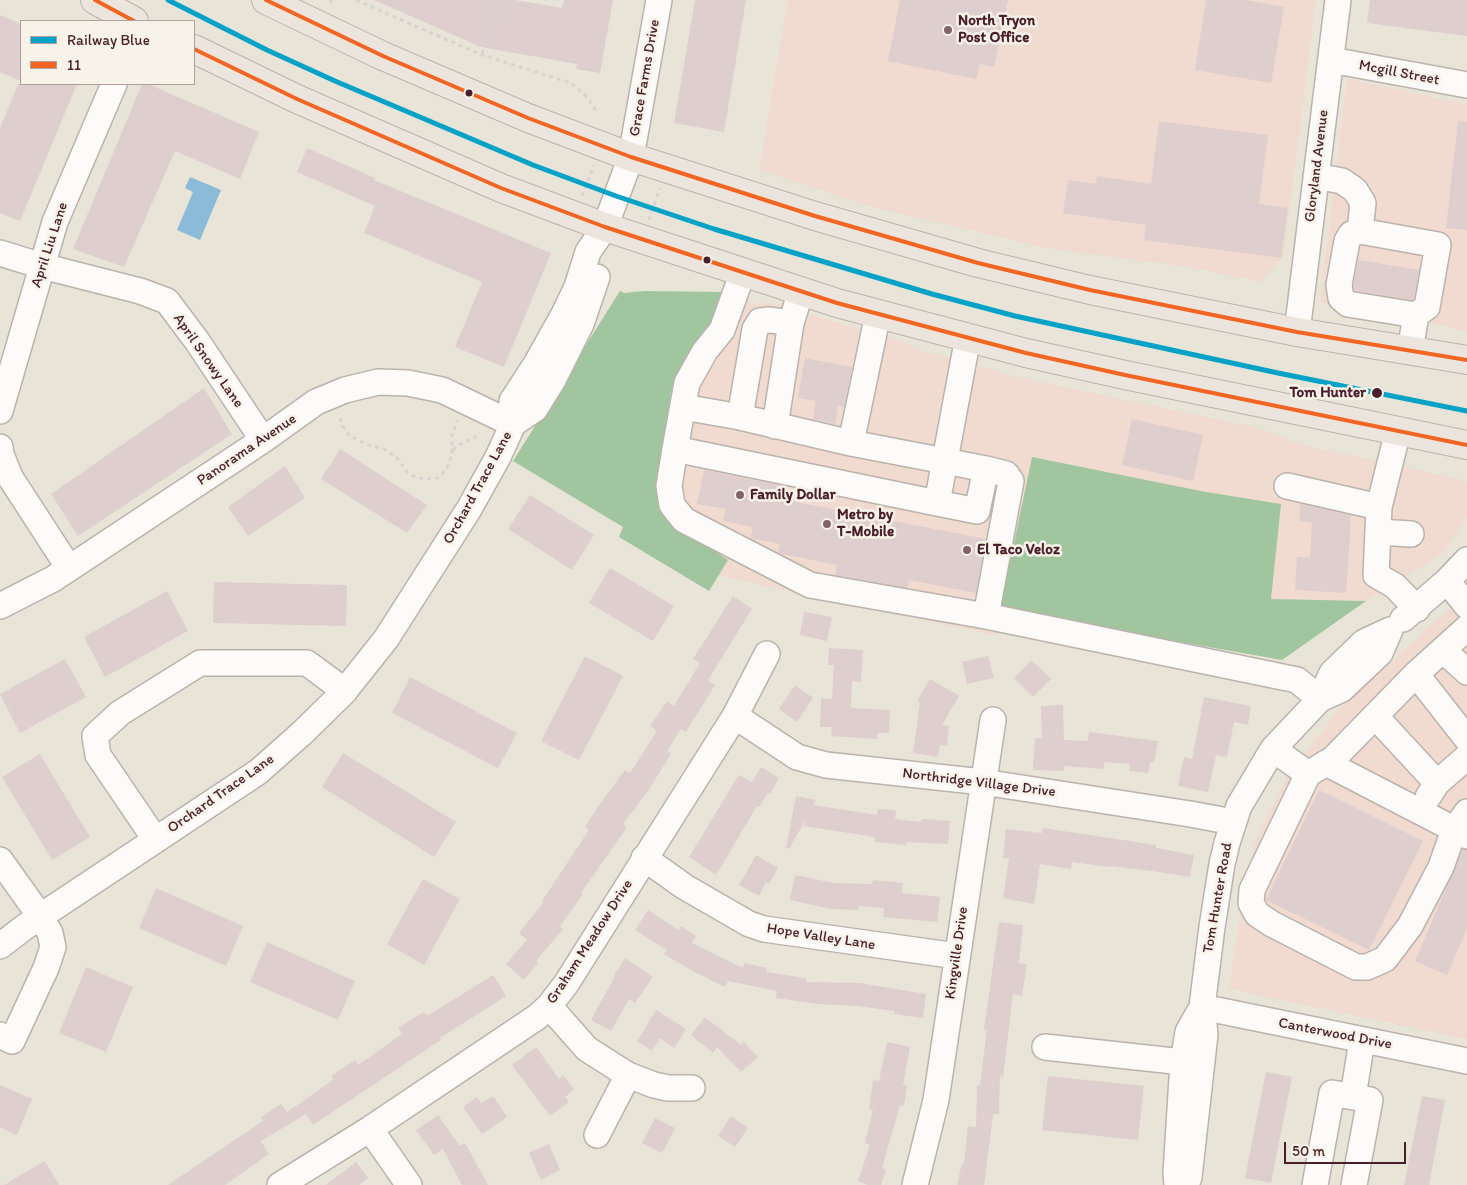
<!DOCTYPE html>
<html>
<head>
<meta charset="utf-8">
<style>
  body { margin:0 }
  #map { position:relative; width:1467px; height:1185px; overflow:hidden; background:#e9e4d8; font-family:Itim,sans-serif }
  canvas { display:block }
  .legend { position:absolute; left:20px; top:20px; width:175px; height:65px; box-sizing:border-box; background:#f7f3e8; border:1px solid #b29e9c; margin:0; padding:6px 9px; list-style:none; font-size:15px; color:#4a1f2b }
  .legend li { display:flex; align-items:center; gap:10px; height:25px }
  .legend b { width:25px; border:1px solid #b29e9c }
  .scale { position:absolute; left:1284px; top:1142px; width:122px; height:22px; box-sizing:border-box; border:2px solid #4a1f2b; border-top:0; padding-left:6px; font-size:15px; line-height:18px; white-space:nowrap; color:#4a1f2b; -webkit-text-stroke:4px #f7f3e8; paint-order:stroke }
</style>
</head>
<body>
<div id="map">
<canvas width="1467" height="1185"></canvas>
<ul class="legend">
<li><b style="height:6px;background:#04a2c6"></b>Railway Blue</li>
<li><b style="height:6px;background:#f26522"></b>11</li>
</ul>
<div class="scale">50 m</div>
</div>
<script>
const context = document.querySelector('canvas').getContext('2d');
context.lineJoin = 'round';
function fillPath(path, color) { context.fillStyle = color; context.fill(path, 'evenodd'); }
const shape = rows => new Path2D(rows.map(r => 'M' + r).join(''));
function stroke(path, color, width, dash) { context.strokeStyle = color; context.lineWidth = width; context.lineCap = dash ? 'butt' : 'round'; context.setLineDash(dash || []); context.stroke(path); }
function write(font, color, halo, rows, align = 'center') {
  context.font = font + ' Itim,sans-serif'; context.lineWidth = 5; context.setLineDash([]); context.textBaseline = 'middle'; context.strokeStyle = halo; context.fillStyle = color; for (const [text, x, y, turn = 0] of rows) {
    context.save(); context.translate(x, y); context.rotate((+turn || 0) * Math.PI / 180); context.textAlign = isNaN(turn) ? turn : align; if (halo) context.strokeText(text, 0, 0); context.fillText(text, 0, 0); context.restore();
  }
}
fillPath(shape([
  [788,0,1316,0,1284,255,1261,282,1189,267,1047,248,868,206,759,170],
  [1347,79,1467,104,1467,331,1320,302],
  [723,292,757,305,767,302,897,340,920,350,1026,379,1258,428,1299,444,1459,479,1467,484,1467,517,1442,554,1366,601,1271,599,1280,504,1206,492,1032,457,995,635,850,605,718,575,727,560,682,529,665,446,671,392,685,363],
  [1467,593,1467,1039,1229,989,1243,896,1257,836,1287,778,1341,707]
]), '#f1dacf');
fillPath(shape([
  [620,291,624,293,644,291,723,292,713,323,685,363,671,392,665,446,682,529,728,560,709,591,619,537,623,527,513,461],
  [1032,457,1206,492,1281,504,1271,599,1366,601,1282,660,1000,610]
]), '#a1c59f');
fillPath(shape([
  [190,177,221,190,200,240,177,230,193,192,185,188]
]), '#8cbbd9');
fillPath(shape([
  [374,0,515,0,562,8,564,0,613,0,600,73,576,69,577,64,481,47],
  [695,0,746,0,724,132,674,123],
  [900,0,1008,0,994,67,980,64,976,79,888,61],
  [1206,0,1245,0,1284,7,1271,83,1195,70],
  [1370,0,1467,0,1467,36,1367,23],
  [0,15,21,24,21,81,0,72],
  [18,84,77,84,20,221,0,213,0,128],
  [142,84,148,84,259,132,240,179,175,151,124,267,73,249],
  [1159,121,1268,135,1259,204,1288,208,1281,258,1144,240,1146,225,1063,213,1068,180,1096,184,1097,176,1151,184],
  [1458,121,1467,122,1467,230,1446,228],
  [307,148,375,178,374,180,551,253,504,367,455,347,482,282,364,233,375,206,297,172],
  [1358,260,1419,270,1414,299,1412,300,1354,290,1354,285],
  [805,358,852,367,844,407,838,406,835,424,813,419,816,401,798,398],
  [204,388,232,434,78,536,51,494],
  [1132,419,1203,435,1193,481,1122,465],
  [340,449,427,505,407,533,321,479],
  [285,466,305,498,248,536,228,507],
  [704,470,778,485,777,491,792,494,791,501,986,539,976,593,909,580,907,588,835,575,837,565,782,554,778,553,780,544,751,538,753,527,723,521,726,509,697,504],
  [530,495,594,535,572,570,508,529],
  [1300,504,1351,515,1346,593,1295,590,1297,557,1310,558,1312,522,1299,521],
  [610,568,674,606,653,641,589,603],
  [214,582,347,585,346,626,213,623],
  [167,591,188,631,105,677,84,637],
  [733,596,752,609,708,680,715,685,686,732,681,729,667,751,671,754,650,788,623,824,627,827,581,893,583,894,560,926,563,929,536,961,538,963,524,980,506,964,527,940,519,933,544,902,542,901,589,830,585,827,602,801,625,770,630,773,657,731,650,726,667,701,674,706,700,663,693,659],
  [804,612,832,617,827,641,800,635],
  [829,648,863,650,861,682,852,681,851,708,890,710,889,733,878,733,877,739,831,736,832,727,820,727,821,698,832,699,834,665,828,665],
  [585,656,623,676,579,760,541,741],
  [988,656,994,678,967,684,962,662],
  [65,659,86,697,20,733,0,694],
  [1031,660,1051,679,1033,697,1014,678],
  [410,677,517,733,498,768,392,713],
  [930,679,959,696,942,725,949,726,947,746,940,745,938,757,913,753,920,702,917,701],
  [795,685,813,698,797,722,779,709],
  [1204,697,1251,706,1248,725,1234,722,1227,757,1216,755,1208,792,1178,786,1184,757,1192,759],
  [1063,705,1064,740,1088,741,1089,732,1158,741,1154,762,1150,762,1148,773,1129,771,1130,764,1104,762,1104,769,1064,766,1064,771,1033,770,1035,738,1042,738,1041,706],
  [343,753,456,822,434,857,322,787],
  [40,754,90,837,52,860,2,777],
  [761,767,779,778,770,794,768,793,759,807,757,806,716,875,689,857,739,775,752,782],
  [1319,790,1423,841,1369,950,1266,900],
  [796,796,816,800,813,805,877,815,878,809,896,810,895,819,921,822,922,819,950,821,948,844,906,842,906,845,875,842,875,837,804,826,806,819,789,849,786,848],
  [1043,828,1156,845,1156,848,1194,855,1190,877,1152,871,1110,866,1110,867,1072,862,1071,869,1040,864,1034,904,1003,898,1009,858,1003,858,1006,829,1042,833],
  [1463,849,1467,850,1467,928,1447,975,1415,961],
  [756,855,778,868,769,884,766,882,759,896,739,885],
  [795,875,834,883,872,884,873,880,903,883,902,893,940,897,937,922,883,917,884,908,858,906,858,910,831,909,790,900],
  [423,879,460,899,424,965,387,944],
  [156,888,243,926,226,966,139,928],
  [648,910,678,930,681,926,696,936,692,943,743,968,744,963,767,968,766,972,806,978,806,982,860,983,926,994,923,1018,894,1014,895,1011,857,1006,818,1004,776,998,777,991,728,981,725,987,691,970,664,954,667,950,635,930],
  [999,922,1023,925,1019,963,1027,964,1022,996,1013,994,1003,1077,1000,1076,999,1114,993,1114,984,1185,957,1185,962,1163,964,1164,968,1126,976,1127,977,1085,980,1085,987,1030,984,1030],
  [267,942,355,981,338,1020,250,982],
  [625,958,653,977,635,1003,629,999,611,1031,591,1020,615,976,614,975],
  [86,967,133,987,106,1052,59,1033],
  [493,975,506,996,440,1038,441,1040,313,1125,306,1114,261,1141,269,1154,225,1185,168,1185,263,1121,261,1117,281,1104,287,1112,333,1080,331,1076,355,1060,358,1065,402,1034,398,1028,424,1012,427,1016],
  [656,1010,686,1029,674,1048,660,1038,652,1051,637,1041],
  [705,1017,741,1045,744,1042,758,1057,741,1072,717,1047,713,1053,691,1035],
  [887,1042,910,1047,903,1085,907,1086,904,1106,900,1105,882,1168,886,1169,881,1185,868,1185,858,1181,870,1145,865,1143,873,1110,869,1110,873,1080,879,1081],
  [536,1047,559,1079,563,1075,574,1089,565,1097,569,1102,550,1116,512,1065],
  [1266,1072,1292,1077,1271,1183,1245,1178],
  [1048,1076,1144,1086,1138,1140,1042,1130],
  [0,1085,32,1099,17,1135,0,1127],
  [493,1096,507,1117,482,1134,463,1107,477,1097,481,1103],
  [1422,1096,1445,1100,1429,1185,1404,1185],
  [438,1115,460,1146,465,1143,488,1185,462,1185,443,1149,434,1155,416,1130],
  [731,1116,748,1128,735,1147,718,1136],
  [655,1118,675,1128,662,1153,642,1143],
  [549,1144,560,1170,541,1180,529,1153],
  [45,1161,59,1185,4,1185],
  [356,1162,368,1178,359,1185,326,1185]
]), '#dfcece');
const minor = shape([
  [1331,60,1467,85],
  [1316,176,1342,181,1355,190,1363,203,1360,231],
  [0,253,42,266,140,291,167,301,197,341,263,440],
  [743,272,722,330,705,351,687,383,675,449,937,503,968,337],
  [878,314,851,443,986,469,1006,474,1011,481,986,616,1297,680,1320,699],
  [1297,332,1338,0],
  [1410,351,1416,315,1348,304,1341,298,1339,285,1347,241,1351,234,1360,231,1438,245,1427,307,1416,315],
  [683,407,740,417,755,329,760,321,770,320,791,323,801,291],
  [0,411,55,222,114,84],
  [740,417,851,443],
  [513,424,535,409,553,380,581,324,597,277],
  [775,426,791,323],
  [0,447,1,454,10,477,69,568],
  [675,449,669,486,672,505,684,520,810,585,986,616],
  [1287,486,1379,507,1376,575,1395,586,1417,609],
  [937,503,977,511,986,469],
  [1379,507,1398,431],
  [1378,532,1411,534],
  [1447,581,1467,606],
  [0,606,53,579,263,440,316,402,345,390,378,382,408,383,442,390,513,424],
  [1403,619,1447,581,1467,560],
  [1467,628,1416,674,1333,759,1308,774,1252,890,1251,903,1257,914,1272,924,1356,967,1367,967,1385,959,1410,926,1441,867,1454,830,1467,812],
  [1443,650,1467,672],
  [1416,674,1467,739],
  [1320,699,1342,689,1380,653,1390,630,1364,642,1332,673,1320,699,1273,749,1239,806,1227,843,1222,864,1212,927,1202,1007,1467,1061],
  [735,716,797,757,826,765,983,782,1190,814,1233,822],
  [1375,716,1437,783],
  [1273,749,1308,774],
  [1326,763,1467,836],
  [1428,797,1437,783,1467,757],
  [155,839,98,755,95,736,120,713,200,663,307,663,345,691],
  [644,858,685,887,749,924,764,929,957,956],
  [0,860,40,916,50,933,53,947,46,968,12,1041,0,1035],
  [0,946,26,926,258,772,301,734,343,693,386,639,469,509,498,457,513,424,512,401,536,364,564,314,577,287,588,252,605,227,631,157,659,0],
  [549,1006,587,1049,628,1075,654,1085,668,1088,692,1088],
  [1045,1047,1183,1062],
  [1353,1097,1362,1040],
  [370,1129,409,1185],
  [597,1135,628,1075],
  [280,1185,370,1129,537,1017,549,1006,566,984,735,716,767,654],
  [915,1185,936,1100,993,720],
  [1177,1185,1176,1173,1183,1062,1188,1032,1202,1007,1205,1034,1189,1177,1186,1185],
  [1315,1185,1332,1093,1370,1100,1354,1185]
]);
const major = shape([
  [95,0,134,21],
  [266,0,383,56,528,118,631,157,815,216,978,263,1090,290,1297,332,1467,360],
  [194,49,297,99,501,188,605,227,837,303,1026,353,1125,375,1467,445]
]);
stroke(minor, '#bab3ac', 28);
stroke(major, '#bab3ac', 30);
stroke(shape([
  [356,0,482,55,571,83,588,98,596,111],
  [330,3,332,0],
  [482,54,486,39,492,41,497,14,493,12,497,0],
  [582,196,594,165],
  [649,220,660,188],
  [340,418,343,426,350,436,368,445,384,449,396,457,408,473,418,478,426,479,437,478,444,472,449,464,452,454,452,436,457,420],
  [453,450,458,445,474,438,479,432]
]), '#d7d3d0', 3, [4, 4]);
stroke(minor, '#fcfbf9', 25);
stroke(major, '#ece5dd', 28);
stroke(shape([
  [95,0,134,21],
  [266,0,383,56,528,118,631,157,815,216,978,263,1090,290,1297,332,1467,360],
  [194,49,297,99,501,188,605,227,837,303,1026,353,1125,375,1467,445]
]), '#f26522', 4);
stroke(shape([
  [168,0,267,50,335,81,533,165,616,196,714,229,932,294,1015,316,1278,373,1467,411]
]), '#04a2c6', 5);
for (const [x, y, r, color] of [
  [948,30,5,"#826468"],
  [469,93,4.5,"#4a1f2b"],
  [707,260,4.5,"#4a1f2b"],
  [1377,393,6,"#4a1f2b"],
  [740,495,5,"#826468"],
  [827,524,5,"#826468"],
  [967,550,5,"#826468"]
]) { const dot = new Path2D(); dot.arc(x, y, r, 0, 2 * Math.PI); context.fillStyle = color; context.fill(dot); stroke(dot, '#f7f3e8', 2); }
write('bold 15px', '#4a1f2b', '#f7f3e8', [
  ["North Tryon",958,21],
  ["Post Office",958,38],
  ["Family Dollar",750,495],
  ["Metro by",837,515],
  ["T-Mobile",837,532],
  ["El Taco Veloz",977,550]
], 'left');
write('15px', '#4a1f2b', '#f7f3e8', [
  ["Mcgill Street",1399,73,11],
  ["Grace Farms Drive",645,78,-80],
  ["Gloryland Avenue",1317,166,-83],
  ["April Liu Lane",50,245,-72],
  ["April Snowy Lane",208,361,55],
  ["Panorama Avenue",247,450,-34],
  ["Orchard Trace Lane",478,488,-61],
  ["Northridge Village Drive",979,783,7],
  ["Orchard Trace Lane",221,794,-35],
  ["Tom Hunter Road",1218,898,-80],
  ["Hope Valley Lane",821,937,9],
  ["Graham Meadow Drive",590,942,-57],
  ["Kingville Drive",957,953,-82],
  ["Canterwood Drive",1335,1034,11]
]);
write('bold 15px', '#4a1f2b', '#f7f3e8', [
  ["Tom Hunter",1366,393]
], 'right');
</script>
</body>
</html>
